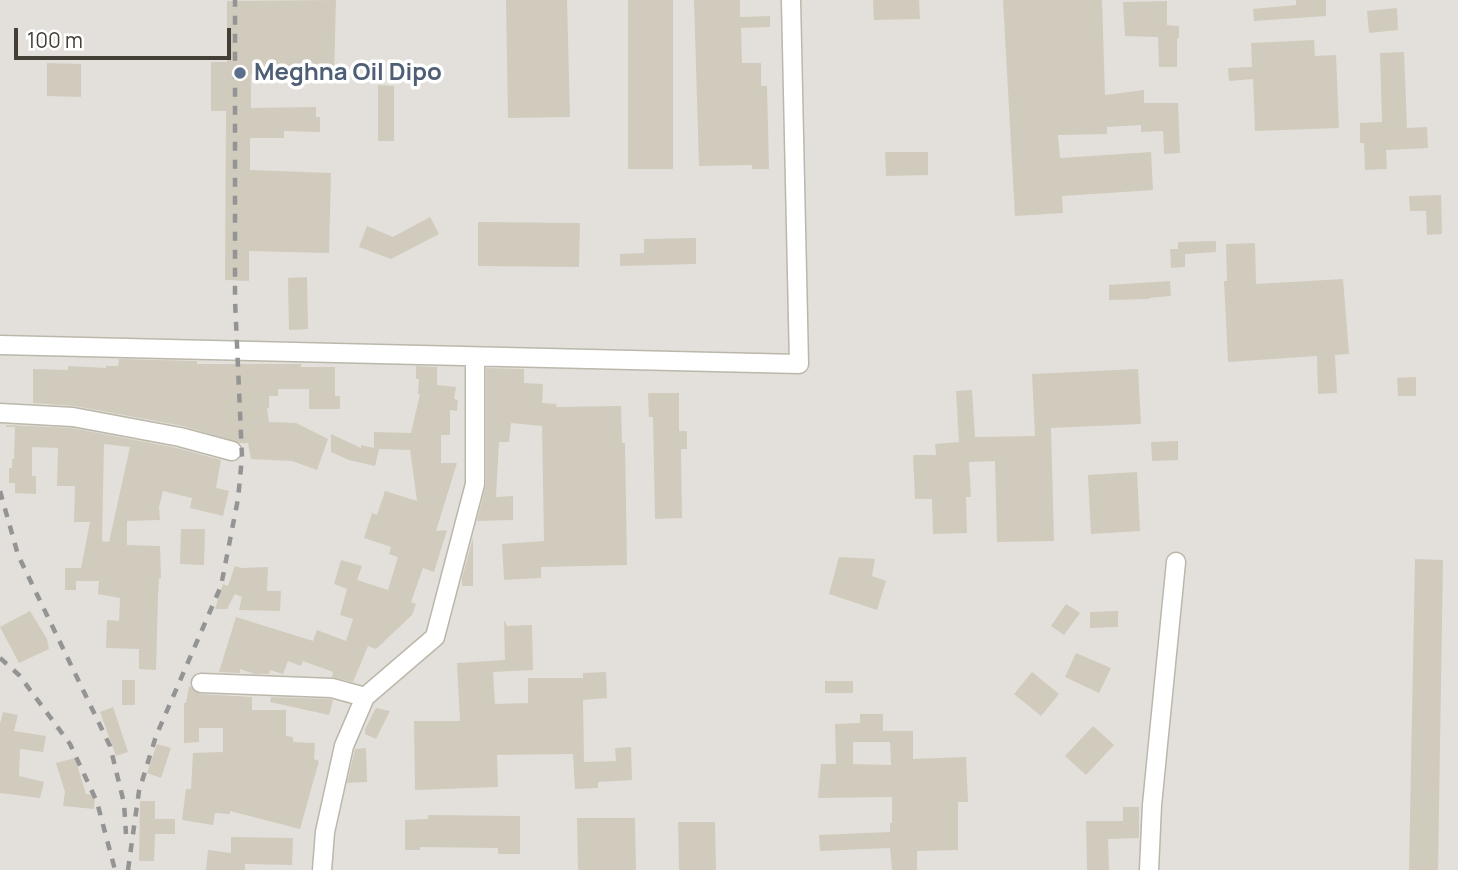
<!DOCTYPE html>
<html>
<head>
<meta charset="utf-8">
<style>
  body { margin:0 }
  #map { position:relative; width:1458px; height:870px; overflow:hidden; background:#f1efe6; font-family:Manrope,sans-serif }
  canvas { display:block }
  .scale { position:absolute; left:14px; top:28px; width:217px; height:32px; box-sizing:border-box; border:4px solid #433f36; border-top:0; padding-left:9px; font-size:21px; line-height:24px; white-space:nowrap; color:#433f36; -webkit-text-stroke:5px #fff; paint-order:stroke }
</style>
</head>
<body>
<div id="map">
<canvas width="1458" height="870"></canvas>
<div class="scale">100 m</div>
</div>
<script>
const context = document.querySelector('canvas').getContext('2d');
context.lineJoin = 'round';
function fillPath(path, color) { context.fillStyle = color; context.fill(path, 'evenodd'); }
const shape = rows => new Path2D(rows.map(r => 'M' + r).join(''));
function stroke(path, color, width, dash) { context.strokeStyle = color; context.lineWidth = width; context.lineCap = dash ? 'butt' : 'round'; context.setLineDash(dash || []); context.stroke(path); }
function write(font, color, halo, rows, align = 'center') {
  context.font = font + ' Manrope,sans-serif'; context.lineWidth = 7; context.setLineDash([]); context.textBaseline = 'middle'; context.strokeStyle = halo; context.fillStyle = color; for (const [text, x, y, turn = 0] of rows) {
    context.save(); context.translate(x, y); context.rotate((+turn || 0) * Math.PI / 180); context.textAlign = isNaN(turn) ? turn : align; if (halo) context.strokeText(text, 0, 0); context.fillText(text, 0, 0); context.restore();
  }
}
fillPath(shape([
  [0,0,1458,0,1458,870,0,870]
]), '#e3e0db');
fillPath(shape([
  [336,0,334,77,251,74,251,108,316,107,316,117,320,117,320,132,284,131,284,138,250,138,250,170,331,173,329,253,249,251,249,281,225,280,226,111,211,111,211,62,227,62,227,1],
  [506,0,567,0,570,117,508,118],
  [628,0,673,0,673,169,628,169],
  [694,0,740,0,740,17,770,16,770,27,741,28,742,63,761,63,761,86,767,86,769,169,752,169,752,165,699,166],
  [873,0,919,0,920,19,874,20],
  [1003,0,1102,0,1105,95,1144,90,1144,103,1178,103,1180,153,1164,154,1163,131,1141,132,1141,125,1107,127,1107,134,1058,135,1060,158,1151,152,1153,190,1062,196,1063,213,1015,216],
  [1296,0,1326,0,1326,16,1254,21,1253,9,1296,5],
  [1167,1,1167,25,1179,26,1179,38,1177,38,1177,67,1159,67,1158,37,1125,36,1123,2],
  [1397,8,1398,30,1369,33,1367,11],
  [1314,40,1315,56,1336,55,1339,128,1255,131,1253,79,1229,81,1228,68,1252,67,1251,43],
  [1404,52,1407,128,1427,127,1428,148,1386,150,1387,169,1365,170,1364,143,1360,143,1360,123,1382,122,1380,53],
  [47,63,81,64,81,97,47,96],
  [378,85,394,86,394,141,378,141],
  [885,152,928,152,928,175,886,176],
  [1441,195,1442,234,1427,235,1426,211,1410,211,1409,196],
  [430,217,439,234,391,259,359,247,367,226,393,237],
  [478,222,580,223,579,267,478,266],
  [696,238,696,264,620,266,620,254,644,253,644,239],
  [1216,241,1216,252,1185,254,1185,267,1171,268,1170,249,1178,249,1178,242],
  [1255,243,1256,284,1343,279,1349,354,1335,355,1337,393,1318,394,1317,356,1228,362,1224,281,1227,281,1226,244],
  [307,277,308,329,289,330,288,278],
  [1170,281,1171,296,1149,298,1149,299,1109,300,1109,285],
  [119,359,197,361,197,364,301,364,301,367,335,367,335,396,340,396,340,409,309,409,309,389,278,389,278,396,269,396,269,408,267,408,269,422,296,423,328,439,317,470,292,461,251,459,248,443,240,443,183,426,75,406,33,403,33,369,68,370,68,366,106,368,106,366,118,366],
  [416,366,437,367,437,385,456,387,454,399,458,400,457,411,450,410,450,435,441,435,441,463,457,463,436,531,447,530,434,572,423,568,411,602,416,604,412,615,376,649,368,646,353,682,332,677,333,672,303,661,301,666,288,661,283,674,270,670,269,674,255,674,240,669,240,673,219,672,236,617,313,641,317,630,346,641,353,619,340,615,347,589,334,584,341,560,362,566,357,580,388,590,398,557,389,554,391,547,364,538,372,513,377,515,385,491,417,501,410,450,379,449,375,466,349,460,331,452,331,434,361,448,361,445,374,448,374,432,411,433,420,394,418,394,419,379,416,379],
  [486,368,524,369,524,383,543,384,542,403,557,404,556,407,621,406,622,443,625,443,627,565,541,567,541,578,504,580,502,544,544,541,542,426,511,423,509,442,499,442,496,497,513,496,513,520,477,521,486,484],
  [1138,369,1141,424,1051,428,1054,541,997,542,995,461,969,462,971,497,966,497,967,533,933,534,932,499,915,499,913,455,936,455,935,444,959,442,956,391,972,390,975,437,1035,436,1032,374],
  [1416,377,1416,396,1398,396,1397,378],
  [648,393,679,393,679,431,687,431,687,449,681,449,682,518,655,519,653,417,649,417],
  [6,425,72,428,177,448,221,460,216,488,229,491,223,516,190,508,192,498,163,491,159,507,160,520,127,521,127,545,160,546,161,578,159,578,158,597,156,670,139,669,139,649,106,648,107,620,119,621,120,598,98,594,99,581,76,581,76,590,65,590,65,568,81,568,90,522,74,522,75,486,57,486,58,448,32,447,32,476,36,476,36,494,15,493,15,483,9,483,9,468,12,468,12,459,14,459,15,427,6,427],
  [104,444,130,447,109,542,102,541],
  [1178,441,1178,460,1152,461,1151,442],
  [1137,472,1140,531,1091,534,1088,475],
  [181,529,205,529,204,565,180,564],
  [473,538,473,586,462,586,462,578],
  [839,557,875,559,872,576,886,581,877,610,829,594],
  [1415,559,1443,560,1438,870,1409,870],
  [235,566,241,568,268,567,267,591,281,591,280,611,239,610,242,597,235,594,227,609,215,609,223,584,228,586],
  [1066,604,1080,613,1064,635,1051,626],
  [30,611,47,639,49,649,19,663,0,627],
  [1118,611,1118,627,1090,628,1090,612],
  [504,620,507,626,532,625,533,670,493,672,495,704,528,703,528,678,583,678,583,673,606,672,607,698,583,700,584,762,616,761,615,748,631,747,632,780,598,782,598,788,575,789,573,754,497,755,498,787,415,790,414,721,460,721,457,663,505,660],
  [1076,653,1111,668,1099,693,1065,677],
  [1032,672,1059,694,1041,716,1014,694],
  [122,680,135,680,135,705,122,705],
  [825,681,853,681,853,693,825,693],
  [189,686,200,694,252,697,252,710,286,710,286,736,293,737,293,742,315,743,314,759,319,761,300,829,230,811,230,814,215,813,213,825,182,820,186,789,191,789,193,753,223,752,223,728,199,728,199,742,184,743,184,703,186,703],
  [271,697,330,699,333,700,329,715,270,702],
  [113,707,128,752,116,756,100,712],
  [376,708,390,711,376,739,365,734,365,729],
  [3,712,18,715,14,731,46,736,43,752,20,749,19,776,44,782,40,798,0,793,0,724],
  [860,714,883,714,883,731,913,731,913,759,966,757,968,802,958,802,958,850,917,851,917,870,892,870,890,848,820,851,819,835,890,832,890,823,892,823,892,797,818,798,821,764,836,764,835,724,860,723],
  [853,742,890,742,891,765,853,764],
  [1093,726,1114,745,1086,775,1065,756],
  [157,744,171,748,161,778,147,773],
  [366,748,367,782,347,783,355,749],
  [75,758,86,794,95,795,94,809,63,806,65,792,56,763],
  [140,801,155,801,155,819,175,819,175,834,155,834,154,861,139,861],
  [1123,807,1139,807,1139,838,1108,839,1109,870,1087,870,1086,821,1123,821],
  [428,815,520,816,520,854,498,854,498,848,420,847,420,850,405,850,405,820,428,819],
  [577,818,635,818,636,870,578,870],
  [678,822,715,822,716,870,679,870],
  [231,837,293,838,292,865,245,864,245,870,206,870,208,850,231,853]
]), '#d1cbbd');
const minor = shape([
  [0,345,799,364,791,0],
  [0,413,73,417,180,437,232,451],
  [201,683,332,688,365,697],
  [322,870,325,832,344,746,365,697,435,637,475,484,475,358],
  [1149,870,1152,805,1176,562]
]);
stroke(minor, '#bbb7aa', 21);
stroke(minor, '#fff', 18);
stroke(shape([
  [0,491,18,555,110,746,124,803,126,834],
  [0,658,19,675,70,744,97,802,115,870],
  [128,870,139,791,156,736,221,586,238,499,242,457,235,300,235,0]
]), '#949494', 4.5, [9, 9]);
for (const [x, y, r, color] of [
  [240,73,7,"#5c6f8a"]
]) { const dot = new Path2D(); dot.arc(x, y, r, 0, 2 * Math.PI); context.fillStyle = color; context.fill(dot); stroke(dot, '#fff', 2.5); }
write('bold 24px', '#4e5e75', '#fff', [
  ["Meghna Oil Dipo",254,73]
], 'left');
</script>
</body>
</html>
